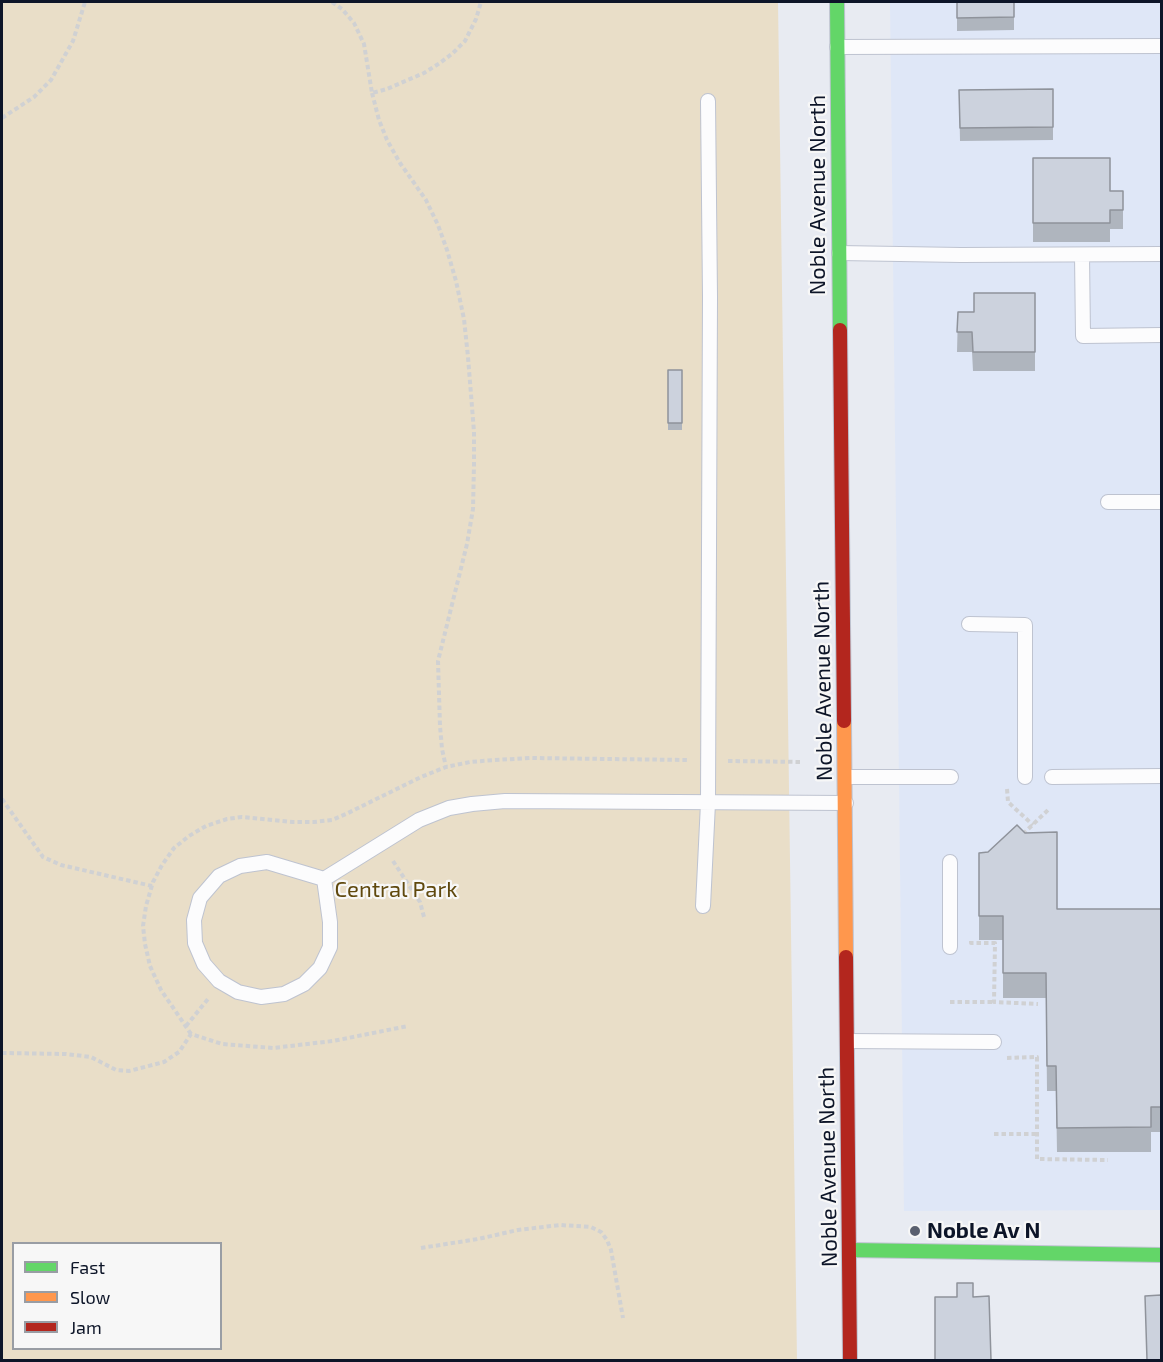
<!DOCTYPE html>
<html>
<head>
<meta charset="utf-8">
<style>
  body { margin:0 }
  #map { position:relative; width:1163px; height:1362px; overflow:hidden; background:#e8ebf2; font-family:"Exo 2",sans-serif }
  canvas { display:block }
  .frame { position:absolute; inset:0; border:3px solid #0d1528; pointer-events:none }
  .legend { position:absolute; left:12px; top:1242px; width:210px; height:108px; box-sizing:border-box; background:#f7f7f7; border:2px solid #999da4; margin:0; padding:8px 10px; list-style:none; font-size:18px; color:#0d1528 }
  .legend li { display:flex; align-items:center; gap:12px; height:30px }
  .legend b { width:30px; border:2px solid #999da4 }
</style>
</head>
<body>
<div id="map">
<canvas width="1163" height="1362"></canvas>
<div class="frame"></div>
<ul class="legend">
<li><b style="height:8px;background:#63d668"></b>Fast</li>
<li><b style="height:8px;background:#ff974d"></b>Slow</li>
<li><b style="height:8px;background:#b3261e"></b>Jam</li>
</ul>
</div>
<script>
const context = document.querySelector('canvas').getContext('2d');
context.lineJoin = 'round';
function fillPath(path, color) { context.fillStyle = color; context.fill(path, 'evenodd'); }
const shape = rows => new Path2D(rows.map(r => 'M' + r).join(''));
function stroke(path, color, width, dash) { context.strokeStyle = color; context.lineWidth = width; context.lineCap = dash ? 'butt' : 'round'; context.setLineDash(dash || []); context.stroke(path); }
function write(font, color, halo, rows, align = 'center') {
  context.font = font + ' "Exo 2",sans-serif'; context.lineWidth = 4.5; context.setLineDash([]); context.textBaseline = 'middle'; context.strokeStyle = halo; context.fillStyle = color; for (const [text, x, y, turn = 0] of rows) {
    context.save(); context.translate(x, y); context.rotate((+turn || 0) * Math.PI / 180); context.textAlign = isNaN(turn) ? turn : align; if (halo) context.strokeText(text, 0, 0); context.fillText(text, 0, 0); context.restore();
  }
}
fillPath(shape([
  [890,2,1161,2,1161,1210,904,1211]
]), '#dfe7f7');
fillPath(shape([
  [2,2,778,2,797,1360,2,1360],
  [14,1244,220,1244,220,1348,14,1348]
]), '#e9dec8');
const lane = shape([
  [837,47,1162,46],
  [839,253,961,255,1162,254],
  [1082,255,1083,336,1162,335],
  [1108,502,1162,502],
  [969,624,1025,625,1025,777],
  [845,777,951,777],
  [1052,777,1162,776],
  [267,862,324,879,330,922,330,947,320,968,304,984,284,994,261,997,238,992,219,981,204,964,195,943,194,920,200,898,219,876,240,866,267,862],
  [324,879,419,820,449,808,472,804,505,801,846,803],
  [703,906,708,803,710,297,708,101],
  [950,947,950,862],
  [847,1041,994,1042]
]);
const fast = shape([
  [837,2,840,330],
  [850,1250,1162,1255]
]);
const slow = shape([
  [844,721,846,957]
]);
const jam = shape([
  [840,330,844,721],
  [846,957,850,1360]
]);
stroke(lane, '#bec3d0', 16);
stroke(fast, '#bec3d0', 16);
stroke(slow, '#bec3d0', 16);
stroke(jam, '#bec3d0', 16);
stroke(shape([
  [332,2,342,9,354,23,364,44,372,93,387,89,424,73,440,63,453,53,465,41,476,19,481,2],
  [372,93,379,120,387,140,400,163,426,200,438,225,447,250,456,281,464,319,468,357,474,432,474,464,473,509,467,544,438,661,440,726,442,749,446,767],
  [2,118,34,97,51,80,73,41,85,2],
  [728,761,803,762],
  [1007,789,1008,802,1033,825],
  [2,799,43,857,61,865,152,886],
  [1023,834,1048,810],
  [393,861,420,902,424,917],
  [971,941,971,943,995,943,994,1002,1038,1004],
  [950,1002,994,1002],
  [186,1026,208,999],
  [191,1034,161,990,150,966,145,944,143,926,146,906,153,882,162,865,174,848,189,836,206,826,227,819,242,817,293,822,314,822,332,820,346,814,421,777,446,767,470,762,494,760,531,758,688,760],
  [2,1053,66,1054,91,1057,116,1070,129,1071,164,1062,179,1052,191,1034,222,1044,273,1048,333,1041,408,1026],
  [1007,1058,1037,1057,1037,1159,1108,1160],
  [994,1134,1037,1134],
  [421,1248,478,1239,518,1230,560,1225,591,1227,601,1232,607,1240,611,1250,623,1318]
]), '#d0d1d3', 4, [4.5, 3]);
stroke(lane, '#fcfcfd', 14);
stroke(fast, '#63d668', 14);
stroke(slow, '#ff974d', 14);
stroke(jam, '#b3261e', 14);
fillPath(shape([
  [957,2,1014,2,1014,30,957,31],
  [1053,89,1053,140,960,141,959,90],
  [1033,158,1110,191,1123,191,1123,229,1110,229,1110,242,1033,242],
  [1035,293,1035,371,973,371,972,352,957,352,958,312,974,312],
  [668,370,682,370,682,430,668,430],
  [979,853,1057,909,1161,909,1161,869,1161,1132,1151,1132,1151,1152,1057,1152,1056,1091,1047,1091,1046,998,1003,998,1003,940,979,940]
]), '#afb5be');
const building = shape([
  [957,2,1014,2,1014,17,957,18,957,2],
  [1053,89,1053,127,960,128,959,90,1053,89],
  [1033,158,1110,158,1110,191,1123,191,1123,210,1110,210,1110,223,1033,223,1033,158],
  [974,293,1035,293,1035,352,973,352,972,332,957,332,958,312,974,312,974,293],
  [668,370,682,370,682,423,668,423,668,370],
  [1017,825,1025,833,1057,832,1057,909,1161,909,1161,869,1161,1107,1151,1107,1151,1127,1057,1128,1056,1066,1047,1066,1046,973,1003,973,1003,916,979,916,979,853,988,852,1017,825],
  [957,1283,973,1283,973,1297,989,1296,991,1360,935,1360,935,1297,957,1297,957,1283],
  [1161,1295,1161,1360,1147,1360,1145,1296,1161,1295]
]);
fillPath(building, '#ccd2dd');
stroke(building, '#8f939b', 1.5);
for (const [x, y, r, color] of [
  [915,1231,6,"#5a606f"]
]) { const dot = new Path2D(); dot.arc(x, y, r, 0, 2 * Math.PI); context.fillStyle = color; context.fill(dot); stroke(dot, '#f7f7f7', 2); }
write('22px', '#0d1528', '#f7f7f7', [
  ["Noble Avenue North",818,195,-90],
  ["Noble Avenue North",823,681,-91],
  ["Noble Avenue North",828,1167,-91]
]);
write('22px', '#5f480d', '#f7f7f7', [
  ["Central Park",396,890]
]);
write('bold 22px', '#0d1528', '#f7f7f7', [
  ["Noble Av N",927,1231]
], 'left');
</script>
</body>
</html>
